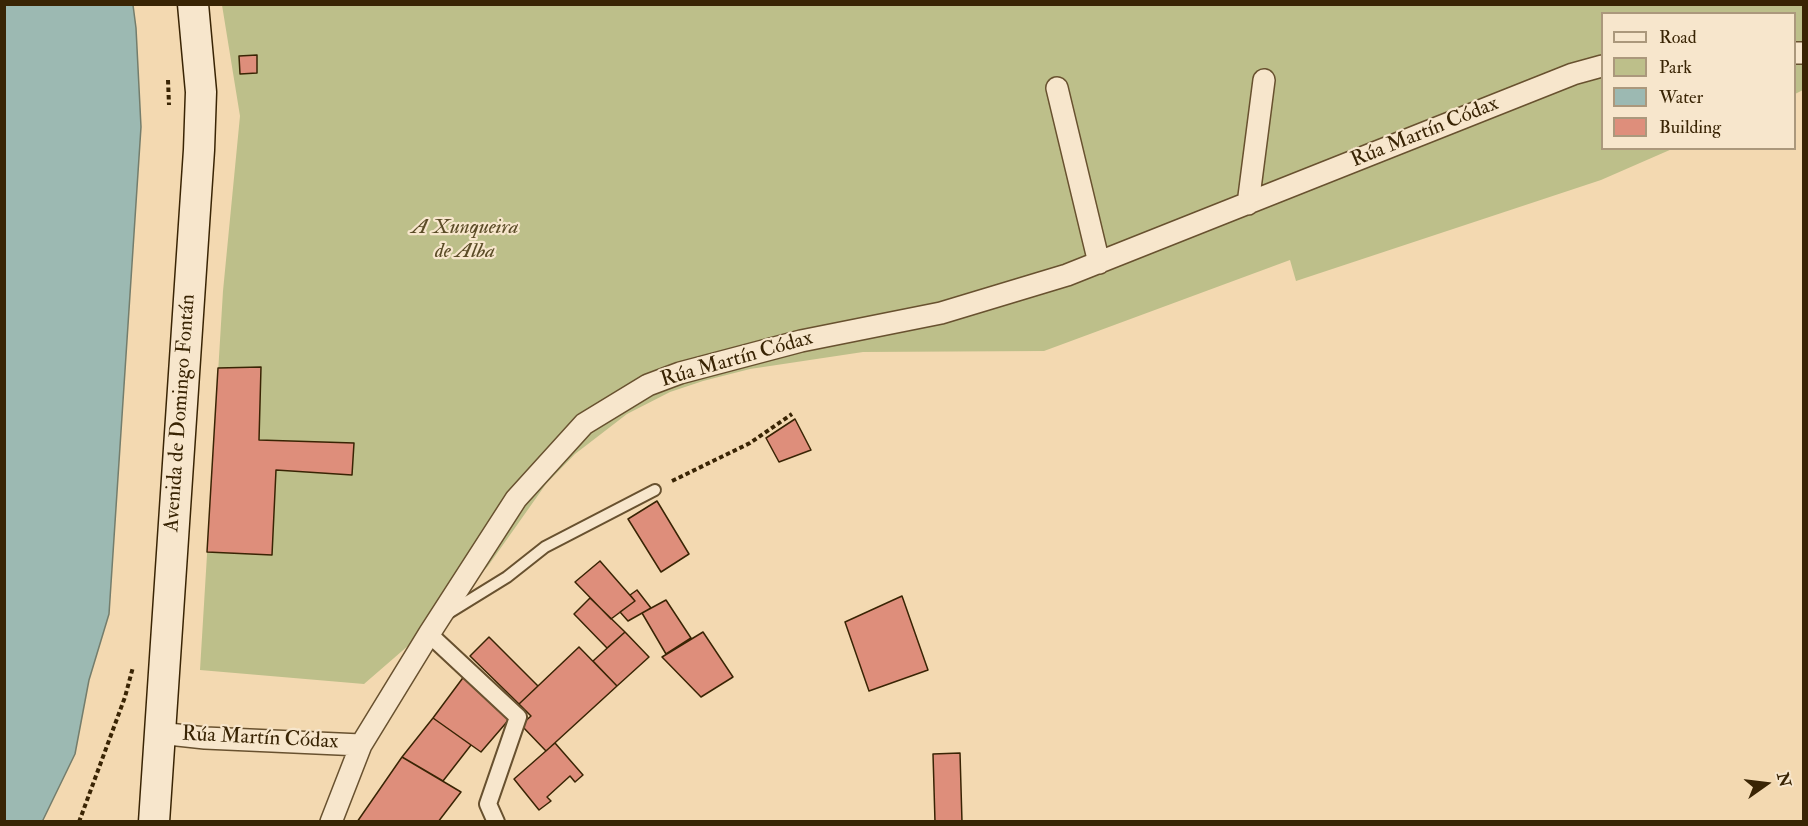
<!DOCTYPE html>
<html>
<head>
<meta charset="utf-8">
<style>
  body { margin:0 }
  #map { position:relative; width:1808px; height:826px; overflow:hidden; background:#f3d9b1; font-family:"IM FELL Double Pica",serif }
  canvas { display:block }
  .frame { position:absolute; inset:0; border:6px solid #392404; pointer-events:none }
  .legend { position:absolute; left:1601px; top:12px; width:195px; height:138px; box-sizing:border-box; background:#f7e6cc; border:2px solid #ab987c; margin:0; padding:8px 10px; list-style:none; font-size:18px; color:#392404 }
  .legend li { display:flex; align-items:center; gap:12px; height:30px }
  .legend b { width:30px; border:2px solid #ab987c }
  .north { position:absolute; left:1736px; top:754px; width:60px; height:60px; -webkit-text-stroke:4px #f7e6cc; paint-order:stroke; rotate:76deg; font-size:16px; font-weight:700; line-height:24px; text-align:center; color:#392404 }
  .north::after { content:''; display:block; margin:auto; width:21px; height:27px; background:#392404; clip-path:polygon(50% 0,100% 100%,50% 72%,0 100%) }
</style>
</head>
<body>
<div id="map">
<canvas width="1808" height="826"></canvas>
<div class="frame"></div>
<ul class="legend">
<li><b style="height:8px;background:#f7e6cc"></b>Road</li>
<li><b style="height:16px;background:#bdbf8a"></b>Park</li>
<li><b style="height:16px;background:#9cb9b2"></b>Water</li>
<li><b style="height:16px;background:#de8e7b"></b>Building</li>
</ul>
<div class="north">N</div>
</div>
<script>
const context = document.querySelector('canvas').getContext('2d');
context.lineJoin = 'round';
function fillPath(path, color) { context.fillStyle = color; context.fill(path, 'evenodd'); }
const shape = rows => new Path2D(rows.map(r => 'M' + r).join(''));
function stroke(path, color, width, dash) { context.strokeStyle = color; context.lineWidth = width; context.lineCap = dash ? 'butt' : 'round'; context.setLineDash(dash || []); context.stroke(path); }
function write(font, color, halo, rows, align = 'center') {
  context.font = font + ' "IM FELL Double Pica",serif'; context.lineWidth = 4.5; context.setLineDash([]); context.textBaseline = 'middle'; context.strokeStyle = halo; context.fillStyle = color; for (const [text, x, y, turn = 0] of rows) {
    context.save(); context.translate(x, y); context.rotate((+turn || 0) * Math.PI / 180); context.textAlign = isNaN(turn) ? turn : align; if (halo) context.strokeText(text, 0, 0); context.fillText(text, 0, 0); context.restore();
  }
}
fillPath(shape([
  [222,5,1803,5,1803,90,1795,94,1794,14,1602,14,1602,148,1672,149,1601,180,1296,281,1290,260,1044,351,863,352,750,369,703,381,670,392,627,414,575,454,546,484,488,566,439,619,364,684,200,670,223,291,240,116]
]), '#bdbf8a');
const water = shape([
  [5,4,133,5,136,28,141,127,109,614,89,680,75,754,42,822,4,821,5,4]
]);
fillPath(water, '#9cb9b2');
stroke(water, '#747d6c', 1.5);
const building = shape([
  [257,55,257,73,240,74,239,56,257,55],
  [261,367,259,440,354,443,352,475,276,470,272,555,207,552,218,368,261,367],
  [795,419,811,450,779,462,766,438,795,419],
  [657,501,689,554,661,572,628,519,657,501],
  [600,561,635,601,611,619,575,582,600,561],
  [637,590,651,608,628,621,620,612,635,601,630,595,637,590],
  [902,596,928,670,869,691,845,622,902,596],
  [590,598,625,632,607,648,574,614,590,598],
  [666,600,691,638,666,654,642,613,666,600],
  [625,632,649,657,617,686,593,661,625,632],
  [703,632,733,677,701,697,662,657,703,632],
  [489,637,538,686,519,704,470,656,489,637],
  [579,647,617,686,546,751,521,725,531,716,519,704,579,647],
  [465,675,512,716,481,752,433,718,465,675],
  [433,718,471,745,443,781,402,757,433,718],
  [555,743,583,775,575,782,570,776,547,797,551,801,539,810,514,779,555,743],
  [960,753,962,822,935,822,933,754,960,753],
  [402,757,461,792,438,822,357,822,402,757]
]);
fillPath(building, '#de8e7b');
stroke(building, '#392404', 1.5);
const service = shape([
  [447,614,507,577,545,547,655,490]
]);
const pedestrian = shape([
  [429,634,518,717,488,804,496,822]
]);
const minor = shape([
  [1794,53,1804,53],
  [1057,88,1099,263],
  [1248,204,1264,80],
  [159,733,205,738,361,745],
  [331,822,361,745,429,634,516,499,584,424,648,385,680,373,801,341,941,313,1067,275,1573,74,1602,66]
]);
const secondary = shape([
  [154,822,199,150,201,92,193,4]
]);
stroke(service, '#68512f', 14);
stroke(pedestrian, '#68512f', 20);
stroke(minor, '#68512f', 24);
stroke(secondary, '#392404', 33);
stroke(shape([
  [168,80,169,105],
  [672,481,750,443,792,414],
  [79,822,125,697,133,667]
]), '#392404', 4, [4.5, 3]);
stroke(service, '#f7e6cc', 10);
stroke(pedestrian, '#f7e6cc', 16);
stroke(minor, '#f7e6cc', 21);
stroke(secondary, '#f7e6cc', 30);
write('21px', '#392404', '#f7e6cc', [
  ["Rúa Martín Códax",1425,133,-22],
  ["Rúa Martín Códax",737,360,-16],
  ["Avenida de Domingo Fontán",181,413,-86],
  ["Rúa Martín Códax",260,739,3]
]);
write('italic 21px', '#5a4b26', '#f7e6cc', [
  ["A Xunqueira",465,228],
  ["de Alba",465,252]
]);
</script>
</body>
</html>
